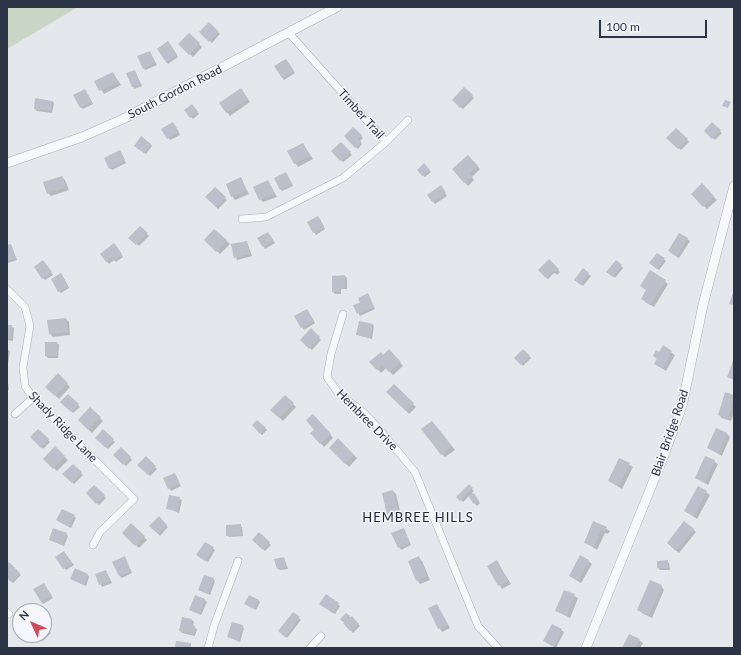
<!DOCTYPE html>
<html>
<head>
<meta charset="utf-8">
<style>
  body { margin:0 }
  #map { position:relative; width:741px; height:655px; overflow:hidden; background:#e4e7ec; font-family:Lato,sans-serif }
  canvas { display:block }
  .frame { position:absolute; inset:0; border:8px solid #2b3445; pointer-events:none }
  .north { position:absolute; left:12px; top:603px; width:40px; height:40px; box-sizing:border-box; background:#f4f6f9; border:1px solid #a4a8b1; border-radius:50%; rotate:314deg; font-size:11px; font-weight:700; line-height:16px; text-align:center; color:#2b3445 }
  .north::after { content:''; display:block; margin:auto; width:14px; height:18px; background:#d1495b; clip-path:polygon(50% 0,100% 100%,50% 72%,0 100%) }
  .scale { position:absolute; left:599px; top:20px; width:108px; height:18px; box-sizing:border-box; border:2px solid #2b3445; border-top:0; padding-left:5px; font-size:12px; line-height:14px; white-space:nowrap; color:#2b3445; -webkit-text-stroke:3px #f4f6f9; paint-order:stroke }
</style>
</head>
<body>
<div id="map">
<canvas width="741" height="655"></canvas>
<div class="frame"></div>
<div class="north">N</div>
<div class="scale">100 m</div>
</div>
<script>
const context = document.querySelector('canvas').getContext('2d');
context.lineJoin = 'round';
function fillPath(path, color) { context.fillStyle = color; context.fill(path, 'evenodd'); }
const shape = rows => new Path2D(rows.map(r => 'M' + r).join(''));
function stroke(path, color, width, dash) { context.strokeStyle = color; context.lineWidth = width; context.lineCap = dash ? 'butt' : 'round'; context.setLineDash(dash || []); context.stroke(path); }
function write(font, color, halo, rows, align = 'center') {
  context.font = font + ' Lato,sans-serif'; context.lineWidth = 3; context.setLineDash([]); context.textBaseline = 'middle'; context.strokeStyle = halo; context.fillStyle = color; for (const [text, x, y, turn = 0] of rows) {
    context.save(); context.translate(x, y); context.rotate((+turn || 0) * Math.PI / 180); context.textAlign = isNaN(turn) ? turn : align; if (halo) context.strokeText(text, 0, 0); context.fillText(text, 0, 0); context.restore();
  }
}
fillPath(shape([
  [7,7,78,7,7,49]
]), '#c9d6c5');
fillPath(shape([
  [209,24,220,34,212,43,200,32],
  [189,34,202,47,193,57,179,44],
  [170,44,178,57,168,64,166,62],
  [150,52,157,65,145,70,144,68],
  [286,60,295,73,284,80,275,66],
  [135,71,142,86,134,89,127,74],
  [113,73,121,85,104,94,96,82],
  [464,88,474,98,463,109,453,100],
  [241,89,250,102,230,116,220,103],
  [86,92,93,104,83,109,81,107],
  [52,101,54,103,52,113,37,111,35,109],
  [194,107,199,114,193,119,191,117],
  [712,123,722,133,715,140,705,131],
  [175,125,180,135,170,140,163,129],
  [353,128,363,138,360,141,362,144,358,149,345,136],
  [676,129,689,142,681,150,668,138],
  [341,143,352,155,343,162,332,151],
  [151,144,152,146,146,154,137,148],
  [303,144,313,159,298,167,288,152],
  [119,151,126,163,112,170,110,168],
  [468,156,480,169,472,177,474,180,468,186,453,169],
  [424,165,431,172,425,177,418,170],
  [286,173,293,186,282,191,280,189],
  [62,177,65,180,69,190,51,196,48,193],
  [241,179,249,194,235,200,232,196],
  [268,181,277,197,263,202,260,199],
  [702,185,717,200,707,209,692,194],
  [215,188,227,200,218,209,207,197],
  [442,189,447,196,435,204,428,195],
  [320,219,325,229,316,235,308,223],
  [140,227,149,236,139,246,130,238],
  [214,230,230,244,220,254,205,240],
  [680,234,690,241,679,258,671,253],
  [270,235,275,243,265,249,259,239],
  [247,242,252,256,237,260,232,245],
  [11,245,17,260,8,263,7,246],
  [116,246,123,257,116,262,114,260,109,264,101,254],
  [664,259,666,261,659,270,652,265],
  [549,260,560,272,557,275,555,272,548,279,539,270],
  [45,263,53,275,45,280,43,278],
  [621,266,623,268,615,278,610,274],
  [583,270,591,276,583,286,577,282],
  [345,276,347,278,347,289,341,289,341,294,335,294,333,292],
  [63,277,69,288,61,293,59,291],
  [665,281,668,284,654,307,645,302,647,291,641,286],
  [369,297,375,309,360,316,355,306],
  [307,310,315,323,304,330,296,317],
  [66,319,69,322,70,335,53,337,50,334],
  [372,324,374,326,372,339,357,335],
  [7,326,14,328,13,341,7,340],
  [311,330,321,340,312,350,301,340],
  [57,343,59,345,58,358,48,358,46,356],
  [663,347,675,355,666,371,655,364,657,359,654,356,659,353],
  [7,349,10,351,8,364,7,364],
  [523,350,531,358,523,366,515,358],
  [389,351,403,366,393,375,386,368,381,373,371,362,384,356],
  [58,375,70,387,59,399,47,387],
  [7,376,9,390,7,390],
  [394,385,416,407,409,414,388,392],
  [726,393,734,396,734,412,731,421,722,418,719,415],
  [68,395,80,407,73,413,62,402],
  [285,396,296,407,283,421,272,410],
  [90,409,103,421,92,433,79,420],
  [316,418,333,438,324,447,312,433,315,430],
  [257,421,267,430,262,435,253,425],
  [435,425,455,450,445,457,442,454],
  [38,431,50,442,43,449,32,437],
  [103,431,115,442,108,449,97,438],
  [726,433,730,437,722,456,708,448],
  [338,440,357,458,349,467,330,448],
  [55,448,68,460,57,471,44,459],
  [121,448,132,460,126,466,114,455],
  [706,457,718,464,708,485,696,478],
  [146,458,157,469,150,476,139,465],
  [620,459,633,467,622,489,609,481],
  [73,465,83,475,74,484,64,474],
  [175,474,181,486,171,491,164,478],
  [94,486,106,498,99,505,87,493],
  [469,486,474,491,472,493,480,503,477,506,469,496,463,502,458,497],
  [698,487,710,495,697,519,685,511],
  [393,491,396,494,401,515,391,518,388,514],
  [170,496,182,500,179,513,167,508],
  [74,516,76,518,71,528,57,520],
  [159,518,168,527,160,536,151,526],
  [594,522,610,531,608,534,605,533,597,550,585,542],
  [131,525,147,540,139,548,123,533],
  [240,525,242,527,243,536,229,537,227,535],
  [404,529,411,545,401,550,393,533],
  [693,529,696,532,679,553,671,546],
  [259,533,271,545,265,551,253,540],
  [66,534,68,536,64,546,50,540],
  [205,543,215,550,208,562,199,557],
  [64,552,74,565,66,570,64,568],
  [124,557,132,573,122,578,120,576],
  [284,558,288,569,280,570,278,569],
  [418,558,422,561,430,580,420,584,417,580],
  [588,561,592,564,581,583,570,576],
  [667,561,669,563,670,570,660,570,658,568],
  [497,562,511,584,502,589,489,566],
  [9,564,21,575,13,583,7,577,7,566],
  [106,571,112,583,102,587,96,574],
  [88,575,89,577,86,586,71,579],
  [213,579,215,581,210,595,199,590],
  [44,584,53,598,43,604,41,602],
  [661,586,664,590,652,618,642,613,638,610],
  [564,591,578,598,570,618,557,611],
  [326,596,340,606,335,614,322,606],
  [205,600,207,602,201,615,190,610],
  [258,600,260,602,256,610,246,604],
  [437,605,450,628,442,632,429,609],
  [293,613,301,620,287,638,281,633],
  [346,614,351,618,352,617,360,626,353,633,342,619],
  [192,620,194,622,193,627,197,629,195,636,182,633,180,631],
  [552,625,564,632,556,648,544,641],
  [44,626,51,633,43,641,37,635,44,635],
  [242,626,244,628,240,642,228,637],
  [639,640,643,643,640,648,624,648]
]), '#0003');
fillPath(shape([
  [209,22,219,32,209,42,199,32],
  [189,33,200,43,189,55,178,44],
  [168,41,177,55,166,62,157,49],
  [150,51,155,63,143,69,137,56],
  [286,59,294,71,282,78,274,66],
  [135,70,140,84,132,87,126,73],
  [113,72,118,82,99,91,94,81],
  [464,87,473,95,460,108,452,100],
  [241,88,248,99,226,113,219,103],
  [85,89,92,102,80,108,73,95],
  [35,98,52,101,51,111,34,109],
  [725,100,731,102,728,108,722,106],
  [192,104,198,112,190,118,184,110],
  [173,122,179,132,167,139,161,129],
  [712,122,721,130,712,139,704,131],
  [353,127,362,135,358,139,361,142,355,148,344,136],
  [676,128,688,139,678,149,666,138],
  [141,136,151,144,144,153,134,146],
  [341,142,351,152,340,161,331,151],
  [303,143,310,156,294,164,287,151],
  [120,150,125,160,109,169,104,158],
  [468,155,478,166,469,173,472,177,464,183,452,169],
  [424,163,430,170,422,176,417,170],
  [286,172,292,184,280,190,274,178],
  [62,176,66,187,47,194,43,182],
  [241,177,247,191,231,197,226,184],
  [268,180,275,194,259,200,253,187],
  [702,183,714,196,703,207,691,194],
  [441,185,446,193,432,202,427,195],
  [215,187,226,197,216,207,205,197],
  [318,216,324,227,313,233,307,222],
  [140,226,148,233,136,245,128,238],
  [214,229,227,240,216,252,204,240],
  [268,232,273,241,263,247,257,238],
  [679,233,688,238,677,256,668,251],
  [247,241,250,254,234,258,231,244],
  [114,243,122,254,113,261,111,258,106,262,100,254],
  [11,244,16,258,7,261,7,245],
  [657,253,665,258,657,269,649,263],
  [549,259,559,269,555,274,553,271,546,278,538,270],
  [43,260,52,272,42,279,34,267],
  [616,260,622,265,613,277,606,272],
  [583,268,589,273,581,285,574,280],
  [650,270,666,280,650,305,641,299,646,290,640,286],
  [61,273,68,286,58,292,51,279],
  [345,275,345,288,340,288,340,292,332,292,332,276],
  [734,290,734,305,729,304],
  [368,293,374,307,357,314,353,305,360,303,358,298],
  [307,309,314,321,301,328,294,316],
  [66,318,68,332,49,334,47,320],
  [359,321,373,324,370,337,356,335],
  [7,325,12,325,11,339,7,339],
  [311,328,320,337,309,349,300,340],
  [45,342,57,342,57,356,45,356],
  [663,345,672,351,663,369,654,364,657,358,653,356,656,350,659,352],
  [389,349,401,362,389,372,382,365,377,370,369,362,381,352,383,355],
  [523,349,530,356,521,365,514,358],
  [734,358,734,380,727,377],
  [58,373,68,383,55,396,45,387],
  [394,384,414,403,406,411,386,392],
  [725,392,734,395,728,418,718,415],
  [68,394,79,404,71,412,60,402],
  [285,395,294,403,279,418,270,410],
  [90,407,101,417,88,430,78,420],
  [313,414,331,434,320,444,310,433,314,430,306,420],
  [257,420,266,428,260,434,252,425],
  [432,421,452,446,441,455,421,429],
  [716,428,727,433,718,453,707,448],
  [38,429,49,439,41,448,30,437],
  [103,429,114,439,106,448,95,438],
  [338,438,354,455,345,464,329,448],
  [55,446,65,456,53,469,43,459],
  [121,447,131,457,123,465,113,455],
  [146,456,156,466,148,475,137,465],
  [705,456,715,460,705,483,695,478],
  [619,458,630,463,619,486,608,481],
  [73,464,82,472,72,483,62,474],
  [175,473,180,484,168,489,163,478],
  [469,484,473,488,460,501,456,497],
  [94,485,105,495,96,504,86,493],
  [698,486,707,491,694,516,684,511],
  [393,490,398,512,387,515,382,493],
  [474,493,479,501,474,504,468,496],
  [169,495,180,497,177,511,166,509],
  [62,509,75,515,69,527,56,520],
  [159,516,167,525,158,534,149,526],
  [593,521,607,527,605,531,601,530,594,547,584,543],
  [684,521,694,529,676,551,667,543],
  [131,523,145,536,135,546,122,533],
  [241,524,241,535,226,536,226,525],
  [53,528,67,533,62,545,49,540],
  [404,528,410,543,398,548,391,533],
  [259,532,270,542,263,550,252,540],
  [205,542,214,547,205,561,196,555],
  [64,551,72,563,63,569,55,557],
  [580,555,589,560,578,581,569,576],
  [125,556,131,571,119,576,112,562],
  [419,556,427,576,416,581,408,561],
  [284,557,286,567,277,569,274,559],
  [497,560,508,581,498,586,487,566],
  [668,560,668,568,657,568,657,561],
  [9,562,20,573,11,582,7,578,7,564],
  [75,568,88,574,84,585,70,579],
  [106,570,110,581,99,585,95,574],
  [204,575,214,578,208,594,198,590],
  [650,580,662,585,649,615,637,610],
  [44,583,52,596,41,602,33,589],
  [564,590,575,594,567,616,555,611],
  [326,594,339,603,333,613,319,604],
  [195,595,205,599,199,614,189,610],
  [249,595,259,600,254,609,244,604],
  [437,604,448,625,438,629,428,608],
  [293,612,300,617,285,637,278,631],
  [346,613,350,616,343,622,340,619],
  [352,616,359,624,350,631,343,623],
  [182,617,192,619,191,625,195,626,194,634,179,631],
  [232,622,243,625,238,640,227,637],
  [44,624,50,630,41,640,36,635,44,635],
  [552,624,562,629,554,647,543,641],
  [629,634,640,639,635,648,622,648],
  [176,641,191,643,191,648,175,648]
]), '#bbc0ca');
const minor = shape([
  [289,33,386,142],
  [242,219,266,217,343,178,386,142,408,120],
  [7,289,25,307,30,326,23,367,25,386,33,398,134,499,100,532,93,545],
  [343,314,331,354,327,377,338,393,364,413,380,430,415,472,478,626,498,648],
  [15,414,33,398],
  [7,612,9,614],
  [208,648,214,626,238,561],
  [310,648,321,636]
]);
const tertiary = shape([
  [7,163,82,137,123,119,337,7],
  [586,648,664,455,682,406,703,305,734,186]
]);
stroke(minor, '#a9aeb7', 8);
stroke(tertiary, '#a9aeb7', 10);
stroke(minor, '#f7f8fa', 7);
stroke(tertiary, '#f7f8fa', 9);
write('12px', '#2b3445', '#f4f6f9', [
  ["South Gordon Road",175,92,-27],
  ["Timber Trail",361,114,48],
  ["Hembree Drive",367,420,45],
  ["Shady Ridge Lane",63,427,46],
  ["Blair Bridge Road",670,433,-71]
]);
context.letterSpacing = '1px';
write('13px', '#1d2536', '#f4f6f9', [
  ["HEMBREE HILLS",418,518]
]);
context.letterSpacing = '0px';
</script>
</body>
</html>
